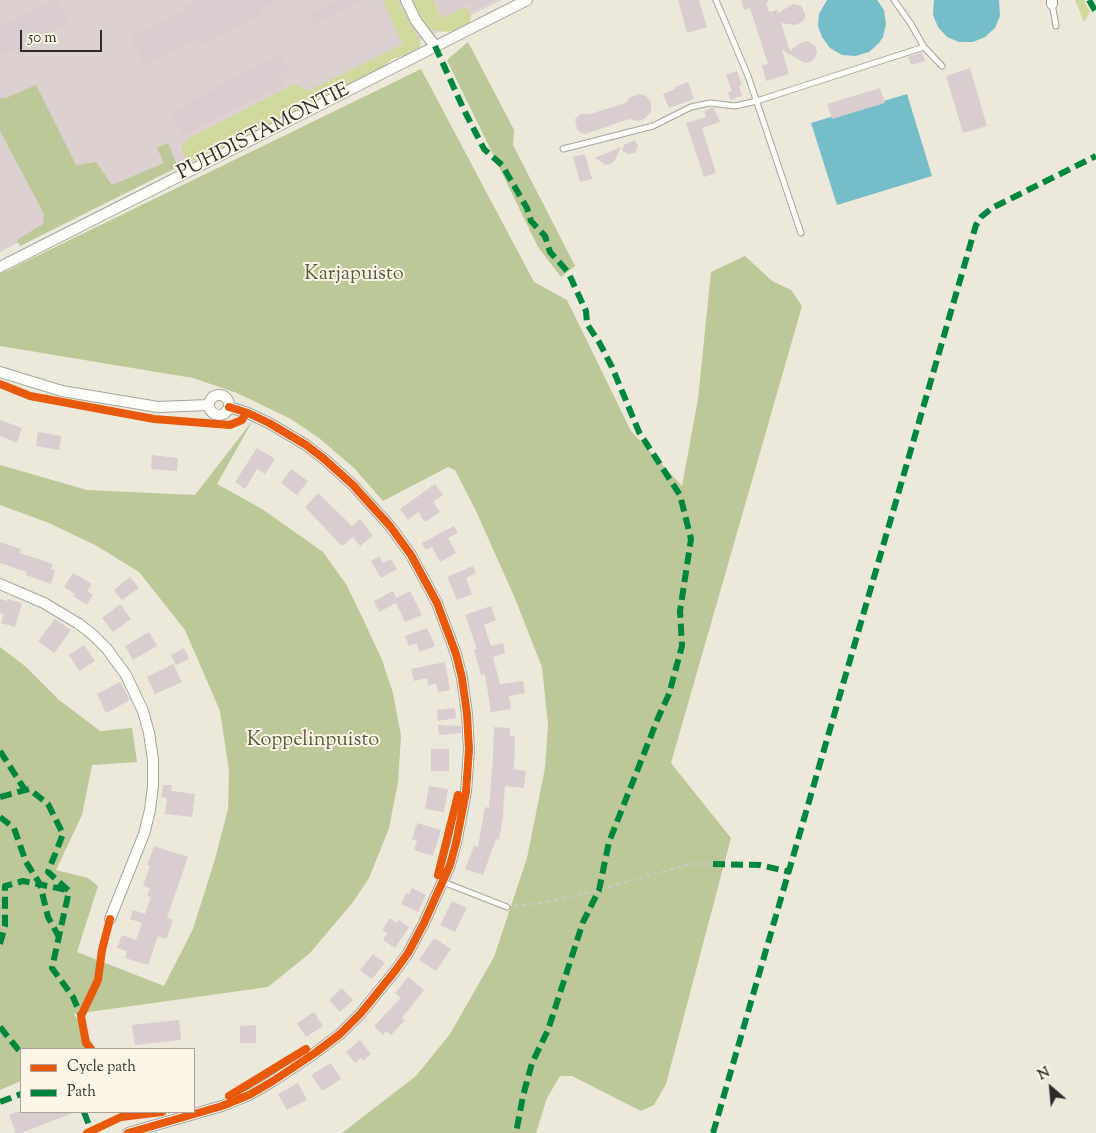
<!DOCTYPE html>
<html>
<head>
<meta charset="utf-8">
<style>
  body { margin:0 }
  #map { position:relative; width:1096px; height:1133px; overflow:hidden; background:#ece8da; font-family:"Sorts Mill Goudy",serif }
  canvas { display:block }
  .legend { position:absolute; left:20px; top:1048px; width:175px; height:65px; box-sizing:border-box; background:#fcf5e5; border:1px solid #a8a49b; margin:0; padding:6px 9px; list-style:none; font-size:15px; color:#2b2b2b }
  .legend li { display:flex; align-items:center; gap:10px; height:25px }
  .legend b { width:25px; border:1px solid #a8a49b }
  .north { position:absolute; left:1026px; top:1063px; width:50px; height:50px; -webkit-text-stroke:4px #fcf5e5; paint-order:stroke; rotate:333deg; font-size:14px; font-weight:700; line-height:20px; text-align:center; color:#2b2b2b }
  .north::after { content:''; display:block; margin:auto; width:18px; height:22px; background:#2b2b2b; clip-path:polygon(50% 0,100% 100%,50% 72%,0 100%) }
  .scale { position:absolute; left:20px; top:30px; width:82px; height:22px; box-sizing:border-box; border:2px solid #2b2b2b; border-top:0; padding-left:6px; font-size:15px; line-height:18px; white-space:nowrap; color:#2b2b2b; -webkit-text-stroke:4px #fcf5e5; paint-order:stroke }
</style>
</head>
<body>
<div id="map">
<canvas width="1096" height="1133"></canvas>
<ul class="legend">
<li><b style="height:6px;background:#e8590c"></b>Cycle path</li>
<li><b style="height:6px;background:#00873e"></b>Path</li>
</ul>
<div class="north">N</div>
<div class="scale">50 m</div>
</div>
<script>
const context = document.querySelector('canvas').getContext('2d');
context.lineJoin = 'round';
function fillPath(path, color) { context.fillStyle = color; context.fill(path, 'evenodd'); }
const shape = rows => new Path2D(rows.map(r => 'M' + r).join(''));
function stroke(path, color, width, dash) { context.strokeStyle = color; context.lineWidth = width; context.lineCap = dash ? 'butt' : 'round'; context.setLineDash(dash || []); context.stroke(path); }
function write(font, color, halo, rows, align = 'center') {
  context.font = font + ' "Sorts Mill Goudy",serif'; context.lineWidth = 4; context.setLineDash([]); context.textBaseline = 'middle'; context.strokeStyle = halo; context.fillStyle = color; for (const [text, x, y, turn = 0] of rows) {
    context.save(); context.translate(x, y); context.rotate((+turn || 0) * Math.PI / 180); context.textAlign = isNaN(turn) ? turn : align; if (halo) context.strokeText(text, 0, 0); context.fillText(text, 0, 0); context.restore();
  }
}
fillPath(shape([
  [0,0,501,0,0,252]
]), '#ddd0d1');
fillPath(shape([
  [382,0,398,0,421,44,420,47,407,55,392,59,381,69,203,157,192,161,187,160,183,154,183,144,191,137,292,85,297,85,306,90,310,90,403,44],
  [412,0,433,0,442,18,462,8,466,8,471,15,470,22,454,31,444,32,429,29,424,24],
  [1075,0,1084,0,1090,12,1084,22]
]), '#d1d89e');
fillPath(shape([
  [468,42,514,130,513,145,575,266,561,277,538,247,447,60],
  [421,69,534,282,567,300,631,431,682,486,698,399,711,272,745,256,772,281,791,290,802,306,671,763,731,838,666,1084,654,1105,641,1111,572,1076,560,1076,547,1098,536,1133,342,1133,416,1076,450,1034,494,957,527,858,545,768,548,725,542,667,514,596,476,511,455,470,448,467,383,501,354,468,319,438,291,419,237,393,193,378,0,346,0,274],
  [36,85,76,165,96,162,112,185,164,163,157,148,168,143,178,167,20,246,17,240,43,224,44,214,0,131,0,98,6,98],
  [253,420,217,484,262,509,323,552,346,584,364,621,382,660,393,693,401,736,398,782,389,828,369,878,353,902,310,953,268,987,74,1014,96,1049,21,1049,21,1081,0,1090,0,647,25,666,59,700,100,731,132,728,137,762,92,765,82,815,56,870,88,878,98,886,77,952,164,986,193,929,215,859,228,809,229,771,220,711,185,630,139,572,97,546,49,523,0,505,0,465,87,490,195,495]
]), '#bcc897');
fillPath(shape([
  [827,0,877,0,884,10,886,24,883,37,879,43,869,52,856,56,842,55,830,48,822,37,818,26,819,14],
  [934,0,999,0,1000,16,995,28,985,37,973,42,959,42,947,37,938,27,933,15],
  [907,94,932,176,837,205,811,123]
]), '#75bdc9');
fillPath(shape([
  [56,0,58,0,69,22,0,56,0,28],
  [194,0,279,0,260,10,263,15,203,46,199,38,145,66,130,36,184,9,183,6],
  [336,0,365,0,315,26,309,14],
  [436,0,495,0,473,10,469,3,443,16],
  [678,0,699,0,707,27,687,33],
  [741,0,768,0,769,2,766,3,769,12,777,10,778,13,793,4,801,6,805,13,805,18,802,22,795,25,781,23,790,51,800,43,808,41,815,46,817,52,815,58,811,62,805,63,782,50,789,74,766,81,762,65,768,64,750,8,744,10],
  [922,52,925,61,911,65,908,57],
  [281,54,289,71,280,76,284,85,183,136,170,112],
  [970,68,987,126,963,133,946,76],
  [737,71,742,85,739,86,742,96,730,100,728,92,732,91,726,75],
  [688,82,694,99,669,108,663,94,675,89,675,87],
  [880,88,885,103,832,119,827,104],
  [639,94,646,96,651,102,651,112,644,119,637,121,629,119,585,134,580,132,577,129,575,119,581,114,590,114,626,103,629,98],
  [712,108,714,108,720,122,702,128,716,173,704,177,686,123,706,117,704,111],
  [635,140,638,146,635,153,628,154,622,151,624,145],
  [621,147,615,160,611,164,606,165,595,158],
  [585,154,592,179,580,182,573,157],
  [0,420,22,428,17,443,0,436],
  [38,432,61,436,59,450,36,446],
  [257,448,275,459,265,474,257,469,245,489,235,482],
  [152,455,178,458,177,471,151,469],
  [291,469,308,481,297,495,281,483],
  [435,484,443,495,433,502,440,512,425,522,418,512,408,520,400,509],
  [318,493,352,526,360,519,373,536,360,546,353,537,342,546,305,507],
  [454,526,458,533,448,538,456,553,440,562,432,547,426,550,422,543],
  [0,542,21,549,20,553,53,564,51,569,55,570,51,584,26,575,27,572,0,563],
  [379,556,383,563,391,559,397,569,381,578,371,561],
  [473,566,476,573,466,578,472,594,457,600,447,577],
  [73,573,92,584,87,591,93,595,87,605,73,596,75,594,64,587],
  [130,577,139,588,122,600,114,590],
  [393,591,396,598,410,591,422,615,405,622,396,603,379,612,374,601],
  [0,599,8,601,8,599,22,603,15,627,1,623,4,614,0,613],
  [120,604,131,619,113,632,102,618],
  [491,606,496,620,484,625,491,646,503,643,505,653,493,657,500,684,523,681,525,693,509,696,511,709,491,712,485,674,481,675,474,650,477,649,465,615],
  [55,619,71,630,54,653,38,641],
  [427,628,435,646,420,652,416,643,409,646,405,636],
  [149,632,157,646,133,660,125,646],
  [84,645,95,661,79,671,69,655],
  [184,648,189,659,176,665,171,655],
  [445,662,450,690,438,692,436,684,428,685,427,678,414,681,411,669],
  [173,664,182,682,155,694,147,677],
  [120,682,130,700,106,713,97,694],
  [455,708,456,718,438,721,437,710],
  [438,725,461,726,461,733,439,735],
  [494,727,510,728,510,736,515,736,514,769,526,771,524,788,505,786,503,811,504,811,499,840,496,839,483,875,465,869,474,846,478,847,485,807,489,808,493,756],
  [431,749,449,749,449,771,431,771],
  [163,785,172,785,171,791,195,794,192,817,165,814,167,798,161,797],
  [429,786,448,789,444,812,425,809],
  [417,823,441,830,433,856,414,850,417,841,412,839],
  [154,846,188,857,167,918,173,920,166,939,158,936,148,965,125,958,127,951,117,948,122,935,136,940,142,923,130,919,133,910,145,914,151,897,147,896,150,888,143,886,150,866,147,865],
  [412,888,426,895,418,912,401,904,406,893,409,894],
  [452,901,467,908,455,932,440,925],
  [390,918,397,923,399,920,409,927,395,948,383,940,387,933,382,930],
  [434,938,451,949,436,971,419,960],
  [373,954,385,963,372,979,360,970],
  [408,977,424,990,402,1018,405,1020,391,1035,386,1031,383,1035,374,1026,401,998,395,993],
  [342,988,353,1000,340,1012,329,1000],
  [314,1012,323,1026,306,1037,297,1023],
  [179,1020,181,1040,135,1045,132,1025],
  [256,1025,256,1043,240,1043,240,1026],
  [360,1040,371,1054,363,1061,361,1058,355,1063,346,1052],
  [331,1063,341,1079,322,1091,311,1075],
  [298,1083,307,1100,287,1110,278,1094],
  [16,1112,75,1112,21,1133,16,1133,9,1115]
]), '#dacdcf');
const lane = shape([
  [716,0,748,76,801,233],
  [894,0,911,24,924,47,942,66],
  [1052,4,1056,26],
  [563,149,653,126,691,107,710,103,735,106,757,101,924,47],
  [443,882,507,907]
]);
const street = shape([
  [406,0,416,21,435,46],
  [1052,0,1052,4],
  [0,267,527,0],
  [0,372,62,391,158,407,209,405],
  '209 405a10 10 0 1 1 20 0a10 10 0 1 1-20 0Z',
  [0,584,44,603,79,624,92,634,107,649,126,675,143,711,149,733,153,759,153,786,150,810,144,834,110,919],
  [128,1133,222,1106,249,1095,273,1081,315,1053,340,1034,361,1013,395,971,408,953,424,923,450,865,456,843,466,792,469,749,467,714,462,678,456,654,437,603,411,555,390,526,369,503,353,485,323,458,306,445,269,423,248,413,229,407]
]);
stroke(lane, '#a6a49c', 7);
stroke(street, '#a6a49c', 12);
stroke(shape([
  [514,906,541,903,599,890,689,864,713,864]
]), '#cac9c6', 2, [4, 4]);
stroke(lane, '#fcfcf9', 5);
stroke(street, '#fcfcf9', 10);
stroke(shape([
  [1089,0,1096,12],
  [435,46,464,110,484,149,502,165,527,208,531,221,545,236,550,252,568,272,586,311,587,324,599,342,612,367,639,432,680,495,691,539,680,611,682,646,669,694,658,718,609,842,599,890,583,922,548,1030,532,1063,523,1096,516,1133],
  [0,751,25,790],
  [0,797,29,789,48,804,63,834,48,872,69,891,52,968,73,997,81,1016],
  [0,817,14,828,26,862,40,884,48,917,59,937],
  [713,864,760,865,790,872],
  [0,944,5,926,5,886,23,881,67,890],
  [0,1027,21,1053],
  [0,1102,21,1094],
  [84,1112,92,1133],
  [713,1133,976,225,981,217,992,208,1096,156]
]), '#00873e', 6, [12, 6]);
stroke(shape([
  [0,384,30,396,154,419,230,425,242,420,246,413],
  [438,875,458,795],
  [91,1049,86,1043,81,1016,98,980,102,950,110,919],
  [229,1096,306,1049],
  [87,1133,121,1117,162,1112],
  [128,1133,222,1106,249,1095,273,1081,315,1053,340,1034,361,1013,395,971,408,953,424,923,450,865,456,843,466,792,469,749,467,714,462,678,456,654,437,603,411,555,390,526,369,503,353,485,323,458,306,445,269,423,248,413,229,407]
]), '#e8590c', 8);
write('20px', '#2b2b2b', '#fcf5e5', [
  ["PUHDISTAMONTIE",264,133,-27]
]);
write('20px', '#565b3f', '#fcf5e5', [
  ["Karjapuisto",354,276],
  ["Koppelinpuisto",313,742]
]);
</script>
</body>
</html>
